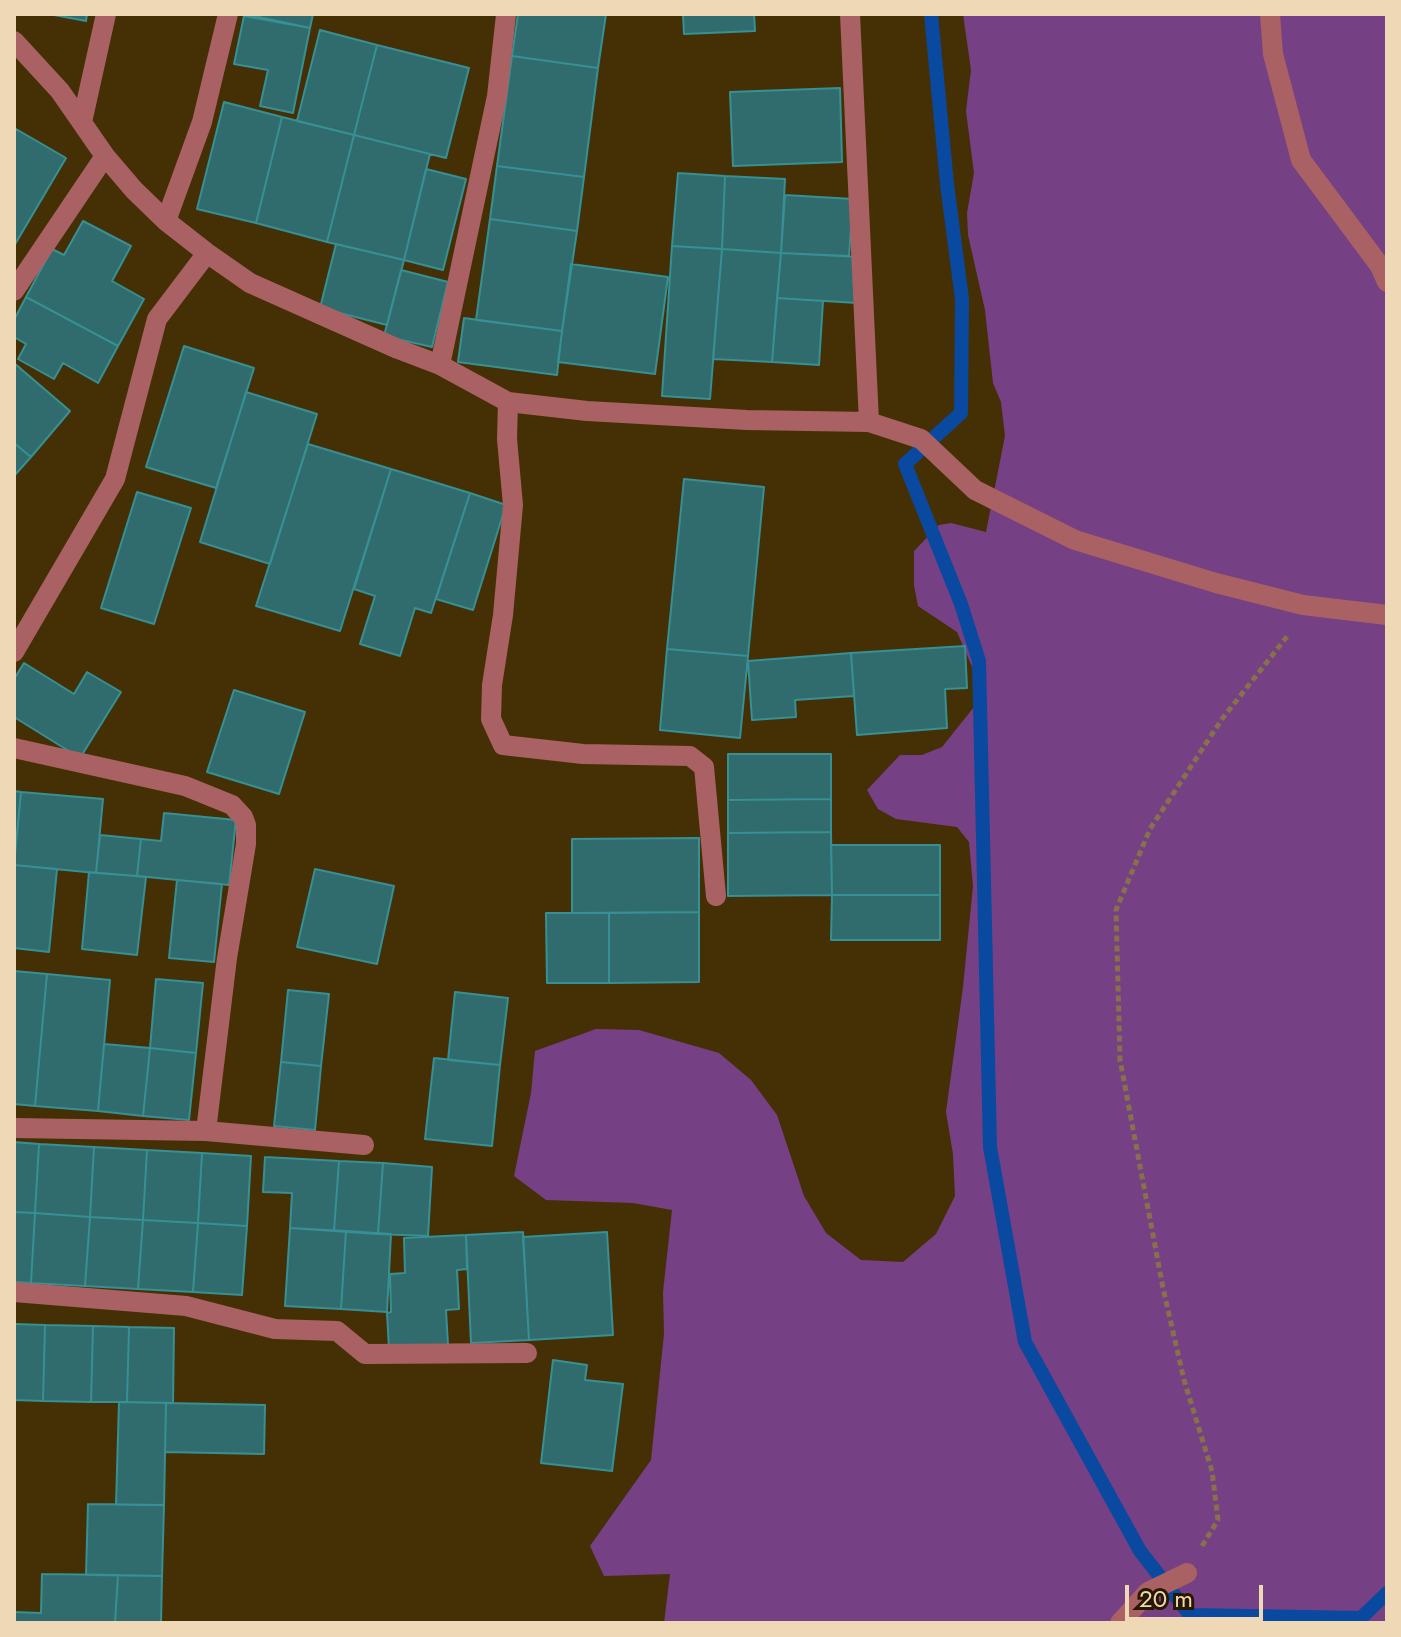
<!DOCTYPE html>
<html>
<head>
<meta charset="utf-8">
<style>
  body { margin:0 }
  #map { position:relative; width:1401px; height:1637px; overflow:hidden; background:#453006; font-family:Jost,sans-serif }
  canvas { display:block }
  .frame { position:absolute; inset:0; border:16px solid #eed8b5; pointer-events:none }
  .scale { position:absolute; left:1125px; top:1585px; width:138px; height:36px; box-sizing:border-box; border:4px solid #eed8b5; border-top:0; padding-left:10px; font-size:24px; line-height:28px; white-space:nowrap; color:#eed8b5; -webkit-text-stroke:6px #291800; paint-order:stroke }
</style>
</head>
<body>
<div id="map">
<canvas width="1401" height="1637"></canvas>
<div class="frame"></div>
<div class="scale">20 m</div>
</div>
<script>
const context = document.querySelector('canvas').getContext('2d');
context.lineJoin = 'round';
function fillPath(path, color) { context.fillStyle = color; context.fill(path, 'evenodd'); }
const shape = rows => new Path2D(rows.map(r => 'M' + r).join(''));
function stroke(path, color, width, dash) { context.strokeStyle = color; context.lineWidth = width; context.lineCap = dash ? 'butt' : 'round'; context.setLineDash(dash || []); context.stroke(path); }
fillPath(shape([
  [963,14,1387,14,1387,1623,664,1623,670,1574,604,1576,590,1546,651,1460,664,1334,663,1292,672,1210,633,1203,546,1200,514,1176,531,1093,535,1051,596,1029,639,1030,719,1053,751,1080,777,1115,804,1196,826,1233,861,1260,903,1262,936,1234,955,1196,953,1154,946,1112,963,987,973,886,969,842,957,827,896,819,878,809,867,790,900,755,922,755,942,747,974,707,973,669,957,632,918,606,914,585,914,551,939,525,951,523,986,532,1005,436,1001,402,993,383,985,310,968,235,967,213,974,173,966,111,971,70]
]), '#764085');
stroke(shape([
  [931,14,947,184,962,299,961,413,905,464,961,604,979,661,990,1147,1025,1342,1140,1551,1190,1615,1361,1618,1387,1593]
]), '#0949a0', 14);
const building = shape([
  [49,14,87,14,86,21,49,14],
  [245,14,313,14,310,28,245,14],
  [518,14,606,14,598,68,512,56,518,14],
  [683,14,754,14,755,31,684,34,683,14],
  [244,16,310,28,293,113,260,106,268,70,234,64,244,16],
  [320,30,377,45,354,135,297,121,320,30],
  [377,45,469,68,446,158,354,135,377,45],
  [512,56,598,68,584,177,497,166,512,56],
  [840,88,842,162,733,166,730,92,840,88],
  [224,102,282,117,256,223,197,209,224,102],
  [282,117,354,135,327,242,256,223,282,117],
  [16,129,66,158,14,246,14,133,16,129],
  [354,135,430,154,404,260,327,242,354,135],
  [497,166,584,177,577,231,490,219,497,166],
  [426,169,466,179,443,270,404,260,426,169],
  [678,173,725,176,722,249,672,246,678,173],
  [725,176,785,179,781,253,722,249,725,176],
  [785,195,853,199,849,256,781,253,785,195],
  [490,219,577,231,562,331,476,320,490,219],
  [83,221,131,246,112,281,144,299,118,346,26,297,52,249,64,255,83,221],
  [336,244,404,260,387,325,320,308,336,244],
  [672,246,722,249,710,399,662,396,672,246],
  [722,249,781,253,772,362,713,359,722,249],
  [781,253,860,257,857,303,777,298,781,253],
  [571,264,668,277,655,374,558,362,571,264],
  [401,270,448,282,432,347,384,336,401,270],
  [26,297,118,346,98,383,63,363,54,379,18,359,26,344,14,337,14,320,26,297],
  [777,298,823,301,819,365,772,362,777,298],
  [464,318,562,331,557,375,458,362,464,318],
  [184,346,254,368,216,488,146,467,184,346],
  [14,363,70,411,31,457,14,443,14,363],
  [246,392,317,414,270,564,200,542,246,392],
  [14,443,31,457,14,476,14,443],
  [308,444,391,469,340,631,256,606,308,444],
  [391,469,470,493,431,613,415,608,400,656,360,644,375,596,354,589,391,469],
  [684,479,764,487,748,656,667,649,684,479],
  [137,492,191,508,154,624,101,608,137,492],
  [470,493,506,505,473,610,436,599,470,493],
  [965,646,967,688,945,689,947,728,857,735,851,653,965,646],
  [667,649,748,656,740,738,660,730,667,649],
  [851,653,854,696,795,700,796,717,752,720,748,661,851,653],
  [24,663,74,694,87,672,121,692,80,758,14,717,14,679,24,663],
  [234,690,305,712,279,794,207,772,234,690],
  [728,754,831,754,831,799,728,800,728,754],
  [14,791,21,792,14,865,14,791],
  [21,792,103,799,96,873,14,865,21,792],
  [831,799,831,832,728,833,728,800,831,799],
  [164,813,236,820,229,885,137,876,141,839,161,841,164,813],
  [831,832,832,895,728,896,728,833,831,832],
  [100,835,141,839,137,876,96,873,100,835],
  [699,838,699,912,572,913,572,839,699,838],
  [831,845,940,845,940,895,832,895,831,845],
  [14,865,57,869,49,952,14,948,14,865],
  [315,869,394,886,377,964,297,947,315,869],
  [89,872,146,877,137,955,82,949,89,872],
  [177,880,222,884,214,962,169,958,177,880],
  [832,895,940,895,940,940,831,940,832,895],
  [699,912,699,982,609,983,609,913,699,912],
  [546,913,609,913,609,983,547,983,546,913],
  [14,971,47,974,35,1106,14,1104,14,971],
  [47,974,110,980,98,1111,35,1106,47,974],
  [156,979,203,983,196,1053,150,1048,156,979],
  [288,990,329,994,321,1066,281,1062,288,990],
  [455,992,508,998,500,1065,448,1060,455,992],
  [104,1044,150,1048,143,1116,98,1111,104,1044],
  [150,1048,196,1053,189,1120,143,1116,150,1048],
  [434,1058,500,1065,492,1146,425,1139,434,1058],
  [281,1062,321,1066,315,1130,274,1126,281,1062],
  [14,1142,39,1144,35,1213,14,1212,14,1142],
  [39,1144,94,1147,90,1217,35,1213,39,1144],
  [94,1147,147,1150,143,1220,90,1217,94,1147],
  [147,1150,202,1153,198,1223,143,1220,147,1150],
  [202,1153,251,1156,247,1226,198,1223,202,1153],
  [265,1157,339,1161,334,1231,290,1228,292,1193,263,1192,265,1157],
  [339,1161,383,1163,378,1234,334,1231,339,1161],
  [383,1163,432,1167,428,1236,378,1234,383,1163],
  [14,1212,35,1213,31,1283,14,1282,14,1212],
  [35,1213,90,1217,85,1286,31,1283,35,1213],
  [90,1217,143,1220,138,1289,85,1286,90,1217],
  [143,1220,198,1223,193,1292,138,1289,143,1220],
  [198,1223,247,1226,242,1295,193,1292,198,1223],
  [290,1228,346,1231,341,1309,285,1306,290,1228],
  [346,1231,391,1234,387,1312,341,1309,346,1231],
  [523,1232,529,1340,471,1343,466,1235,523,1232],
  [607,1232,613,1335,529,1340,523,1237,607,1232],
  [466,1235,467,1269,457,1270,459,1309,446,1310,448,1345,389,1348,387,1313,391,1312,390,1274,405,1273,404,1238,466,1235],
  [14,1324,45,1325,43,1401,14,1400,14,1324],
  [45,1325,93,1326,91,1402,43,1401,45,1325],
  [93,1326,129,1327,127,1402,91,1402,93,1326],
  [129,1327,174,1328,173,1403,127,1402,129,1327],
  [553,1360,587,1365,585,1380,623,1384,612,1471,541,1463,553,1360],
  [119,1402,166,1403,164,1505,116,1505,119,1402],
  [166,1403,265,1405,264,1454,165,1452,166,1403],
  [88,1504,164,1505,162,1576,86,1575,88,1504],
  [42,1574,118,1575,115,1623,14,1623,14,1612,41,1613,42,1574],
  [118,1575,162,1576,161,1623,115,1623,118,1575]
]);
fillPath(building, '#306b6d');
stroke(building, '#379093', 2);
stroke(shape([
  [1202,1546,1218,1520,1212,1471,1184,1380,1163,1288,1120,1060,1116,910,1150,829,1222,719,1289,634]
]), '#87714a', 5, [6, 4]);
stroke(shape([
  [850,14,869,422],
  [1270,14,1273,54,1301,160,1380,266,1387,282],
  [14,41,60,91,105,156,134,190,166,221,207,253,250,283,398,349,440,365,508,402,587,411,747,420,869,422,921,439,975,490,1075,540,1216,583,1303,605,1387,615],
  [82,122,106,14],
  [166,221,202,122,228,14],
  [14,291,105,156],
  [440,365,497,96,506,15],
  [508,402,507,439,513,505,503,615,492,685,491,719,503,745,583,754,690,756,704,767,716,896],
  [14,652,115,479,157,319,207,253],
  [14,748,185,786,232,805,243,817,246,825,246,844,227,958,206,1131],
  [14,1128,206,1131,364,1145],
  [14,1292,186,1306,275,1329,337,1331,365,1354,527,1353],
  [1120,1623,1148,1592,1187,1573]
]), '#aa6163', 20);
</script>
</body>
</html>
